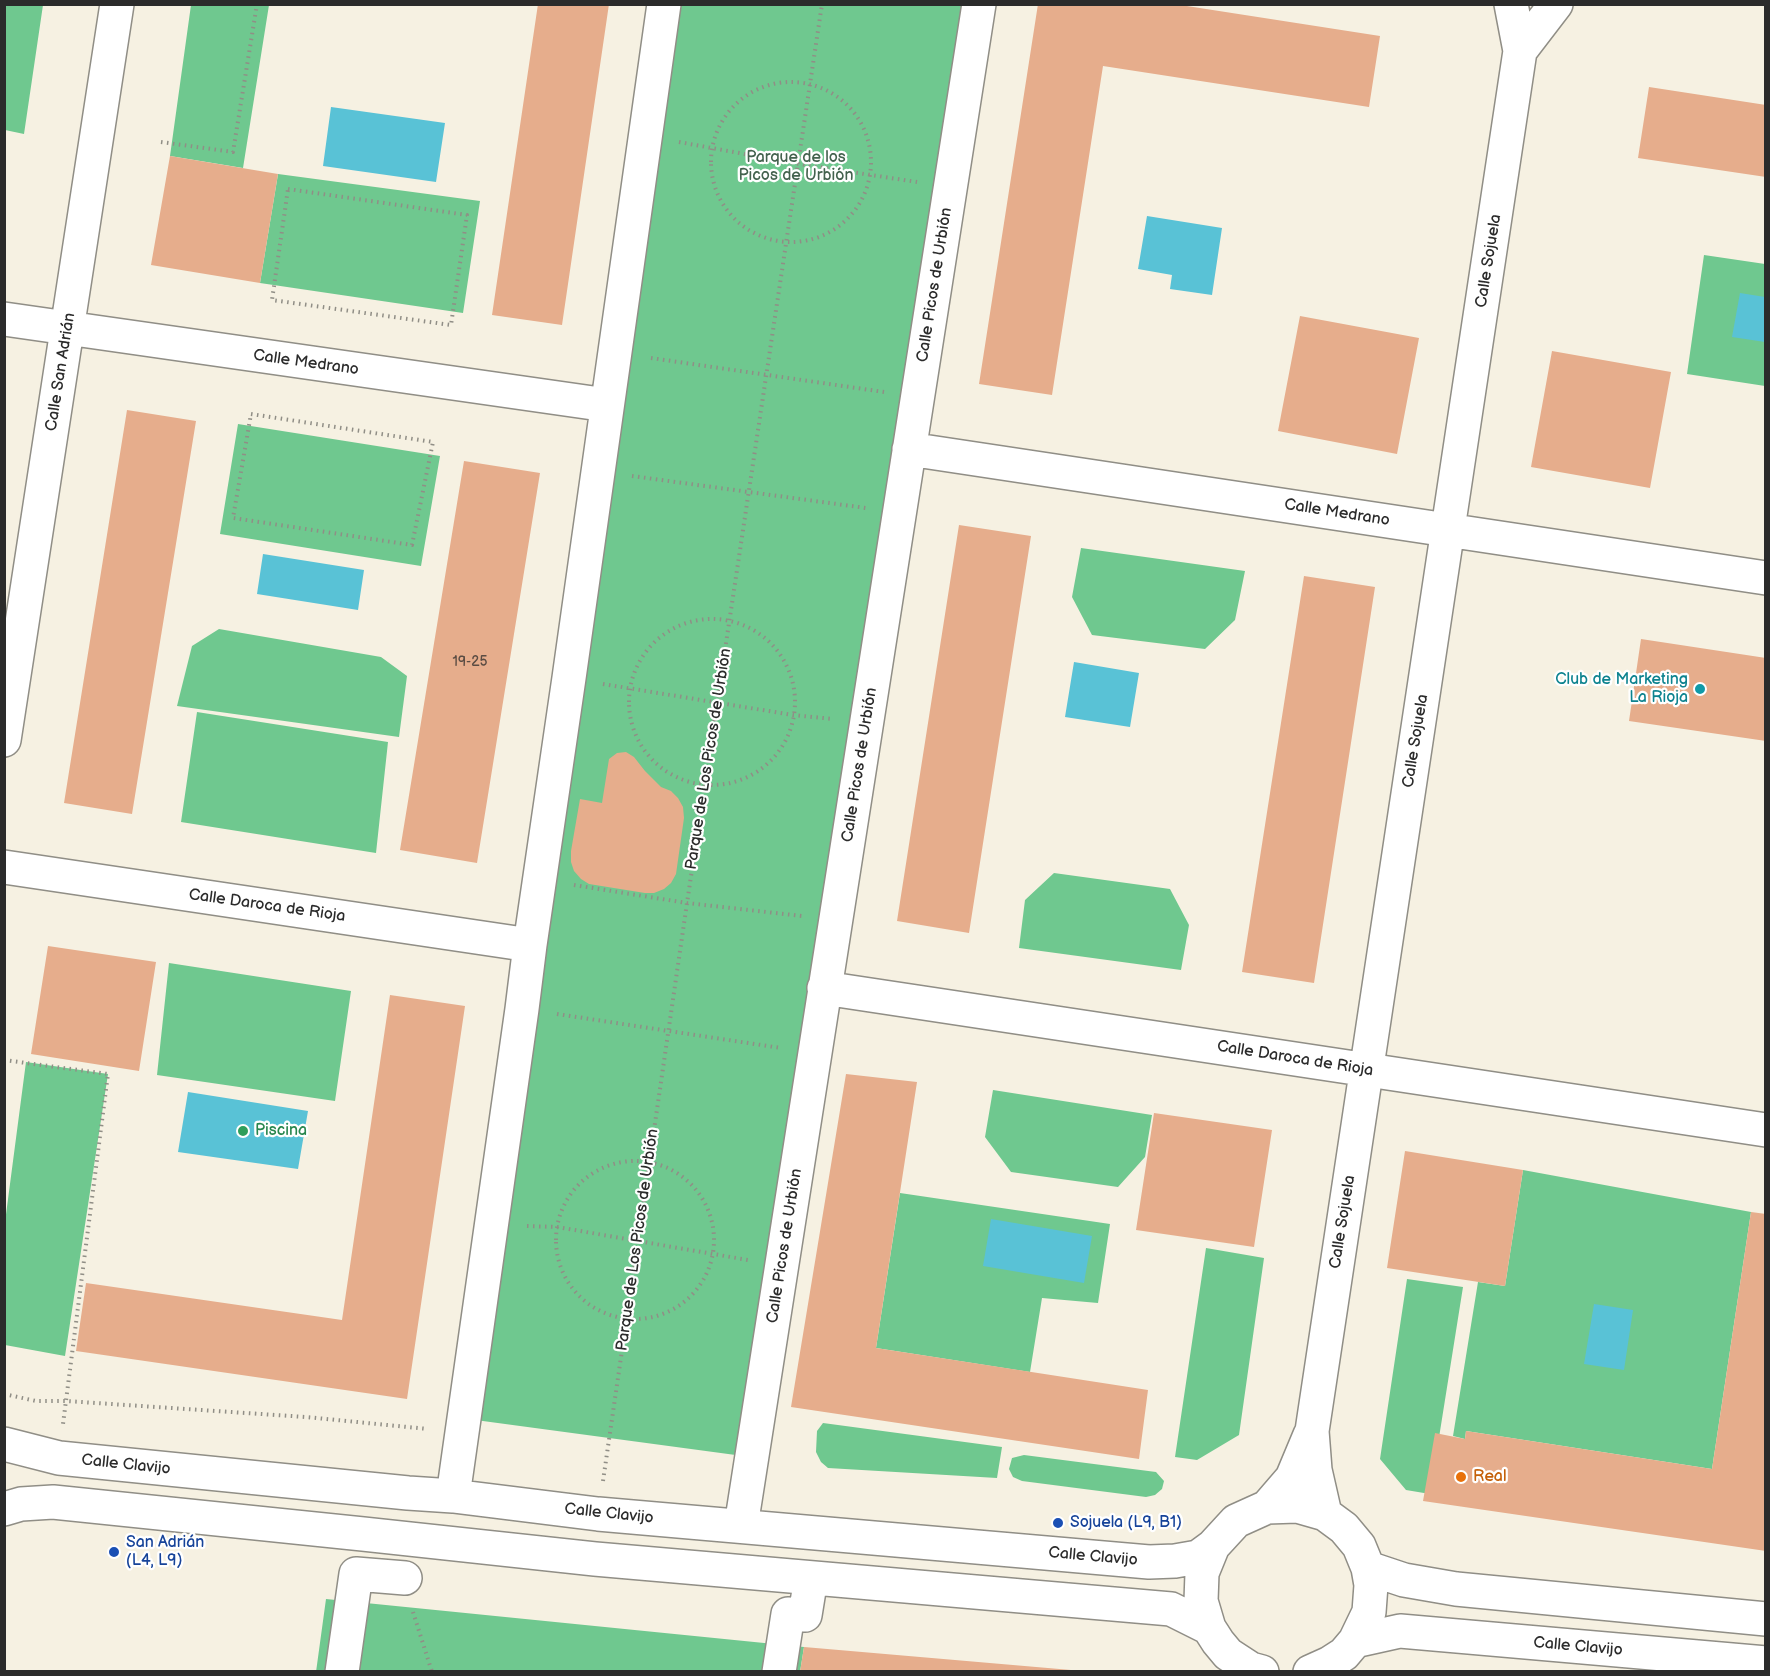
<!DOCTYPE html>
<html>
<head>
<meta charset="utf-8">
<style>
  body { margin:0 }
  #map { position:relative; width:1770px; height:1676px; overflow:hidden; background:#f6f1e2; font-family:"Balsamiq Sans",sans-serif }
  canvas { display:block }
  .frame { position:absolute; inset:0; border:6px solid #2b2b2b; pointer-events:none }
</style>
</head>
<body>
<div id="map">
<canvas width="1770" height="1676"></canvas>
<div class="frame"></div>
</div>
<script>
const context = document.querySelector('canvas').getContext('2d');
context.lineJoin = 'round';
function fillPath(path, color) { context.fillStyle = color; context.fill(path, 'evenodd'); }
const shape = rows => new Path2D(rows.map(r => 'M' + r).join(''));
function stroke(path, color, width, dash) { context.strokeStyle = color; context.lineWidth = width; context.lineCap = dash ? 'butt' : 'round'; context.setLineDash(dash || []); context.stroke(path); }
function write(font, color, halo, rows, align = 'center') {
  context.font = font + ' "Balsamiq Sans",sans-serif'; context.lineWidth = 4.5; context.setLineDash([]); context.textBaseline = 'middle'; context.strokeStyle = halo; context.fillStyle = color; for (const [text, x, y, turn = 0] of rows) {
    context.save(); context.translate(x, y); context.rotate((+turn || 0) * Math.PI / 180); context.textAlign = isNaN(turn) ? turn : align; if (halo) context.strokeText(text, 0, 0); context.fillText(text, 0, 0); context.restore();
  }
}
fillPath(shape([
  [4,5,43,5,24,134,5,130],
  [191,5,269,5,243,168,170,156],
  [678,5,963,5,743,1456,468,1419],
  [278,174,480,201,463,313,260,283],
  [1704,255,1765,264,1765,386,1687,374],
  [238,424,440,456,421,566,220,534],
  [1081,548,1245,571,1235,620,1205,649,1092,635,1072,597],
  [219,629,381,657,407,676,399,737,177,706,192,646],
  [197,712,388,742,376,853,181,822],
  [1054,873,1170,889,1189,925,1181,970,1019,948,1025,900],
  [169,963,351,991,335,1101,157,1075],
  [26,1062,108,1074,65,1356,5,1345,5,1222],
  [993,1090,1152,1115,1145,1157,1118,1187,1011,1172,985,1137],
  [1523,1170,1751,1212,1712,1469,1466,1431,1465,1439,1453,1436,1478,1282,1505,1286],
  [900,1193,1110,1224,1098,1303,1042,1298,1030,1372,876,1348],
  [1206,1248,1264,1258,1239,1435,1197,1460,1175,1457],
  [1407,1279,1463,1287,1430,1494,1406,1490,1380,1459],
  [823,1423,1002,1447,997,1478,828,1468,821,1462,816,1452,817,1431],
  [1024,1455,1156,1472,1164,1481,1162,1489,1155,1495,1146,1497,1022,1481,1013,1477,1009,1469,1012,1458],
  [326,1599,804,1647,800,1672,316,1672]
]), '#6fc88f');
fillPath(shape([
  [331,107,445,123,436,182,323,166],
  [1147,216,1222,228,1212,295,1170,289,1172,275,1138,269],
  [1740,293,1765,297,1765,342,1732,337],
  [263,554,364,570,358,610,257,594],
  [1074,662,1139,673,1130,727,1065,717],
  [188,1092,308,1111,298,1169,178,1152],
  [991,1219,1092,1236,1084,1283,983,1266],
  [1594,1304,1633,1310,1624,1370,1584,1364]
]), '#59c2d6');
fillPath(shape([
  [538,4,609,4,562,325,492,315],
  [1038,4,1174,4,1380,36,1369,107,1103,66,1052,395,979,384],
  [1649,87,1766,105,1766,177,1638,158],
  [170,156,278,174,260,283,151,265],
  [1300,316,1419,338,1397,454,1278,431],
  [1552,351,1671,372,1650,488,1531,467],
  [127,410,196,421,132,814,64,803],
  [464,461,540,473,477,863,400,850],
  [959,525,1031,536,969,933,897,921],
  [1304,576,1375,587,1314,983,1242,972],
  [1641,639,1766,658,1766,741,1629,721],
  [626,752,634,757,645,771,661,787,671,791,678,798,683,807,684,818,676,874,671,883,664,889,654,893,645,893,589,884,581,879,574,871,571,862,571,851,580,799,602,803,609,759,617,753],
  [48,946,156,962,139,1071,31,1054],
  [390,995,465,1006,407,1399,76,1351,86,1283,342,1320],
  [846,1074,917,1082,876,1348,1148,1390,1139,1459,791,1407],
  [1154,1113,1272,1130,1254,1247,1136,1230],
  [1405,1151,1523,1170,1505,1286,1387,1268],
  [1751,1212,1766,1214,1766,1551,1423,1501,1435,1433,1465,1439,1466,1431,1712,1469],
  [804,1647,1071,1670,1071,1672,800,1672]
]), '#e6ad8c');
const minor = shape([
  [1520,51,1556,4],
  [4,319,607,405],
  [909,449,1766,578],
  [4,740,117,4],
  [4,867,530,945],
  [824,988,1766,1130],
  [4,1444,59,1458,408,1493,453,1496,598,1514,1149,1562,1175,1561,1198,1557,1213,1546],
  [453,1496,522,1009,530,945,569,678,664,4],
  [1267,1507,1292,1478,1310,1435],
  [4,1509,21,1504,53,1502,363,1534,595,1559,1171,1609,1209,1628],
  [1325,1514,1315,1470,1312,1431,1520,51,1511,4],
  [741,1526,979,4],
  [1368,1568,1404,1580,1456,1589,1766,1619],
  [1355,1641,1400,1631,1766,1663],
  [342,1672,356,1574,405,1578],
  [779,1672,788,1614,805,1615,811,1578],
  [1262,1672,1251,1669,1228,1654,1218,1642,1209,1628,1201,1601,1202,1573,1213,1546,1236,1521,1267,1507,1297,1506,1325,1514,1344,1528,1359,1546,1368,1568,1371,1585,1369,1612,1355,1641,1344,1654,1330,1663,1310,1672]
]);
stroke(minor, '#908e86', 36);
stroke(shape([
  '711 162a80 80 0 1 1 160 0a80 80 0 1 1-160 0Z',
  [161,142,233,152,257,4],
  [679,142,799,164,917,182],
  [288,189,467,215,451,325,272,300,288,189],
  [651,358,884,392],
  [251,414,433,442,412,545,233,518,251,414],
  [632,476,866,508],
  '629 702a83 83 0 1 1 166 0a83 83 0 1 1-166 0Z',
  [603,684,793,715,833,719],
  [574,885,687,903,802,916],
  [557,1014,781,1048],
  [4,1060,108,1074,63,1424],
  '556 1240a79 79 0 1 1 158 0a79 79 0 1 1-158 0Z',
  [527,1226,557,1227,748,1260],
  [4,1394,36,1401,66,1401,306,1417,428,1429],
  [603,1481,687,903,822,4],
  [413,1612,432,1672]
]), '#908e86', 4, [1.5, 4.5]);
stroke(minor, '#fff', 33);
for (const [x, y, r, color] of [
  [1700,689,6,"#0f9aa8"],
  [243,1131,6,"#2e9e5b"],
  [1461,1477,6,"#e8710a"],
  [1058,1523,6,"#1a4fb4"],
  [114,1552,6,"#1a4fb4"]
]) { const dot = new Path2D(); dot.arc(x, y, r, 0, 2 * Math.PI); context.fillStyle = color; context.fill(dot); stroke(dot, '#fff', 2); }
write('14px', '#5a4c43', null, [
  ["19-25",470,662]
]);
write('16px', '#43624e', '#fff', [
  ["Parque de los",796,158],
  ["Picos de Urbión",796,176]
]);
write('16px', '#2b2b2b', '#fff', [
  ["Calle Sojuela",1489,261,-81],
  ["Calle Picos de Urbión",935,285,-81],
  ["Calle Medrano",306,363,8],
  ["Calle San Adrián",61,372,-81],
  ["Calle Medrano",1337,513,9],
  ["Calle Sojuela",1416,741,-81],
  ["Parque de Los Picos de Urbión",709,759,-81],
  ["Calle Picos de Urbión",860,765,-81],
  ["Calle Daroca de Rioja",267,906,8],
  ["Calle Daroca de Rioja",1295,1059,9],
  ["Calle Sojuela",1343,1222,-81],
  ["Parque de Los Picos de Urbión",638,1240,-82],
  ["Calle Picos de Urbión",785,1246,-81],
  ["Calle Clavijo",126,1465,6],
  ["Calle Clavijo",609,1514,6],
  ["Calle Clavijo",1093,1557,5],
  ["Calle Clavijo",1578,1647,5]
]);
write('16px', '#0d838f', '#fff', [
  ["Club de Marketing",1688,680],
  ["La Rioja",1688,698]
], 'right');
write('16px', '#27864d', '#fff', [
  ["Piscina",255,1131]
], 'left');
write('16px', '#c56008', '#fff', [
  ["Real",1473,1477]
], 'left');
write('16px', '#164399', '#fff', [
  ["Sojuela (L9, B1)",1070,1523],
  ["San Adrián",126,1543],
  ["(L4, L9)",126,1561]
], 'left');
</script>
</body>
</html>
